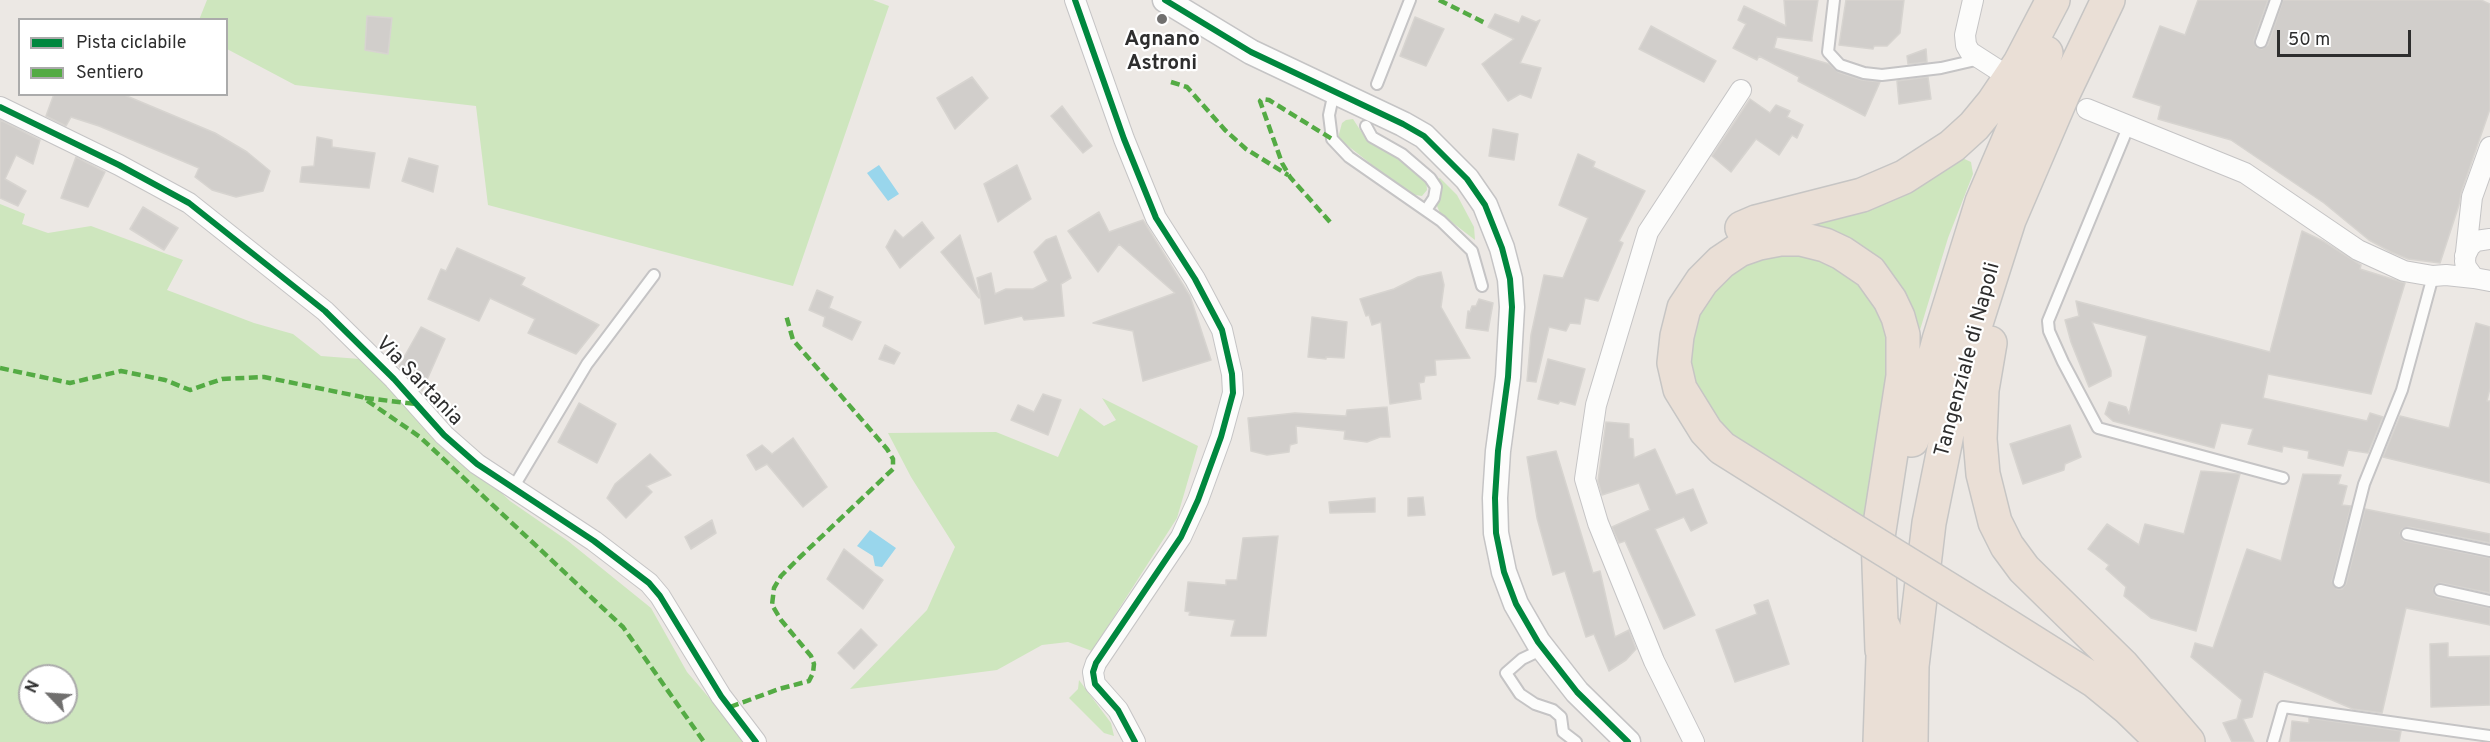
<!DOCTYPE html>
<html>
<head>
<meta charset="utf-8">
<style>
  body { margin:0 }
  #map { position:relative; width:2490px; height:742px; overflow:hidden; background:#ece8e4; font-family:Overpass,sans-serif }
  canvas { display:block }
  .legend { position:absolute; left:18px; top:18px; width:210px; height:78px; box-sizing:border-box; background:#fff; border:2px solid #ababab; margin:0; padding:8px 10px; list-style:none; font-size:18px; color:#2e2e2e }
  .legend li { display:flex; align-items:center; gap:12px; height:30px }
  .legend b { width:30px; border:2px solid #ababab }
  .north { position:absolute; left:18px; top:664px; width:60px; height:60px; box-sizing:border-box; background:#fff; border:2px solid #ababab; border-radius:50%; rotate:295deg; font-size:16px; font-weight:700; line-height:24px; text-align:center; color:#2e2e2e }
  .north::after { content:''; display:block; margin:auto; width:21px; height:27px; background:#706f6e; clip-path:polygon(50% 0,100% 100%,50% 72%,0 100%) }
  .scale { position:absolute; left:2277px; top:30px; width:134px; height:27px; box-sizing:border-box; border:3px solid #2e2e2e; border-top:0; padding-left:8px; font-size:18px; line-height:21px; white-space:nowrap; color:#2e2e2e; -webkit-text-stroke:4px #fff; paint-order:stroke }
</style>
</head>
<body>
<div id="map">
<canvas width="2490" height="742"></canvas>
<ul class="legend">
<li><b style="height:8px;background:#00873e"></b>Pista ciclabile</li>
<li><b style="height:8px;background:#54ab44"></b>Sentiero</li>
</ul>
<div class="north">N</div>
<div class="scale">50 m</div>
</div>
<script>
const context = document.querySelector('canvas').getContext('2d');
context.lineJoin = 'round';
function fillPath(path, color) { context.fillStyle = color; context.fill(path, 'evenodd'); }
const shape = rows => new Path2D(rows.map(r => 'M' + r).join(''));
function stroke(path, color, width, dash) { context.strokeStyle = color; context.lineWidth = width; context.lineCap = dash ? 'butt' : 'round'; context.setLineDash(dash || []); context.stroke(path); }
function write(font, color, halo, rows, align = 'center') {
  context.font = font + ' Overpass,sans-serif'; context.lineWidth = 4.5; context.setLineDash([]); context.textBaseline = 'middle'; context.strokeStyle = halo; context.fillStyle = color; for (const [text, x, y, turn = 0] of rows) {
    context.save(); context.translate(x, y); context.rotate((+turn || 0) * Math.PI / 180); context.textAlign = isNaN(turn) ? turn : align; if (halo) context.strokeText(text, 0, 0); context.fillText(text, 0, 0); context.restore();
  }
}
fillPath(shape([
  [207,0,873,0,889,6,793,286,488,205,476,106,295,85,227,49,226,20,199,20],
  [1353,119,1364,136,1391,152,1426,179,1427,190,1422,196,1409,194,1338,138,1342,123,1346,120],
  [1958,156,1971,162,1973,174,1948,238,1916,343,1911,324,1794,226],
  [1440,178,1457,195,1474,227,1475,240,1440,213,1437,206,1437,180],
  [0,204,25,214,22,224,48,233,91,226,183,260,167,290,254,323,293,334,321,356,360,359,510,501,568,541,651,608,687,672,747,742,0,742],
  [30,676,66,676,66,712,30,712],
  [1809,250,1864,279,1897,356,1870,528,1750,456,1694,395,1686,352,1702,299,1749,256],
  [1102,398,1198,446,1177,518,1092,651,1068,642,1042,645,997,670,850,689,927,610,955,547,911,477,888,433,996,432,1058,457,1080,408,1104,426,1116,420],
  [1079,680,1111,723,1114,736,1104,733,1069,698,1078,689]
]), '#cee6be');
fillPath(shape([
  [879,165,899,194,888,201,867,173],
  [870,530,896,548,882,567,875,566,873,556,857,546]
]), '#99d6ec');
const building = shape([
  [1784,0,1818,0,1812,38,1812,41,1777,37,1774,48,1829,64,1838,72,1862,80,1880,82,1865,116,1798,81,1799,77,1759,56,1757,60,1733,48,1746,24,1738,20,1744,6,1786,26,1784,0],
  [1846,0,1904,0,1900,33,1887,46,1874,46,1873,49,1839,45,1846,0],
  [2198,0,2268,0,2254,40,2256,47,2262,49,2268,45,2283,0,2481,0,2490,4,2490,109,2461,193,2459,205,2440,263,2408,259,2391,252,2369,240,2324,203,2231,140,2158,119,2161,106,2133,97,2160,26,2185,35,2198,0],
  [1495,14,1519,23,1522,16,1536,22,1540,20,1520,63,1541,68,1531,98,1520,94,1508,101,1482,64,1514,39,1488,27,1495,14],
  [367,16,392,18,388,54,365,50,367,16],
  [1415,17,1444,29,1426,66,1400,56,1415,17],
  [1651,26,1716,61,1704,82,1639,49,1651,26],
  [1926,49,1927,62,1908,64,1907,56,1926,49],
  [972,77,988,98,955,129,937,98,972,77],
  [1928,77,1931,99,1899,104,1897,81,1928,77],
  [54,94,122,94,215,133,247,152,270,171,263,191,236,197,212,190,195,177,199,168,99,126,71,117,66,126,46,116,54,94],
  [1750,99,1770,113,1776,105,1790,111,1787,117,1803,125,1797,138,1792,135,1779,155,1756,139,1731,172,1712,156,1750,99],
  [1062,106,1092,146,1083,153,1051,116,1062,106],
  [0,120,40,140,33,164,16,155,5,179,26,191,18,206,0,198,0,120],
  [1493,129,1518,134,1514,160,1489,156,1493,129],
  [317,137,332,140,332,147,375,153,369,188,300,182,302,167,314,166,317,137],
  [1578,154,1595,162,1593,167,1645,191,1619,241,1623,243,1598,301,1585,298,1580,324,1570,323,1566,331,1549,327,1536,382,1527,381,1531,335,1544,275,1563,278,1588,218,1559,205,1578,154],
  [76,157,105,172,88,207,61,198,76,157],
  [409,158,438,166,433,192,402,181,409,158],
  [1017,165,1031,199,998,222,984,184,1017,165],
  [143,207,178,228,164,250,130,229,143,207],
  [1099,212,1109,232,1143,220,1190,296,1211,360,1143,381,1133,331,1093,323,1175,293,1119,244,1098,272,1068,231,1099,212],
  [922,222,934,238,900,268,886,247,895,230,903,238,922,222],
  [2302,231,2323,241,2361,265,2360,269,2405,283,2371,394,2268,374,2263,398,2367,421,2370,413,2383,417,2368,453,2348,450,2343,466,2308,458,2309,451,2283,446,2282,452,2248,444,2253,429,2221,423,2214,448,2113,421,2105,414,2109,402,2126,407,2129,414,2147,336,2092,322,2111,371,2111,376,2089,387,2071,342,2065,320,2079,316,2076,301,2270,352,2302,231],
  [960,235,979,297,979,298,941,252,960,235],
  [1056,236,1071,278,1061,284,1064,316,1024,320,1022,316,985,324,977,278,991,273,995,294,1006,289,1033,289,1048,281,1034,252,1046,240,1056,236],
  [457,248,525,278,521,285,599,325,576,354,528,333,535,319,490,298,479,321,428,299,441,269,446,271,457,248],
  [1441,272,1444,285,1441,307,1470,358,1435,360,1436,375,1425,376,1424,382,1419,383,1421,399,1390,404,1381,322,1372,325,1369,315,1366,316,1360,299,1394,289,1418,277,1441,272],
  [817,290,833,297,829,308,861,322,852,340,823,326,825,317,809,310,817,290],
  [1479,299,1493,303,1488,331,1466,328,1468,311,1470,312,1472,306,1476,306,1479,299],
  [1312,317,1347,322,1344,358,1326,357,1326,359,1308,357,1312,317],
  [2476,323,2490,327,2490,388,2487,401,2490,401,2490,483,2383,457,2400,416,2449,428,2476,323],
  [421,327,445,339,422,391,399,366,421,327],
  [885,345,900,353,894,364,879,359,885,345],
  [1548,359,1585,369,1575,405,1560,401,1558,404,1538,399,1548,359],
  [1043,394,1061,400,1048,435,1011,420,1018,405,1034,412,1043,394],
  [579,403,616,424,597,463,558,442,579,403],
  [1387,407,1390,437,1380,437,1367,442,1344,439,1345,431,1296,426,1297,443,1290,445,1289,452,1267,455,1251,451,1248,418,1295,413,1346,416,1347,410,1387,407],
  [1606,422,1629,424,1629,438,1633,439,1634,458,1655,449,1676,495,1693,489,1707,523,1691,531,1684,517,1655,529,1695,615,1664,629,1625,541,1619,543,1612,527,1650,510,1639,483,1602,495,1598,481,1606,422],
  [2070,425,2081,457,2065,464,2064,470,2023,484,2010,444,2070,425],
  [793,438,827,487,803,507,767,464,756,470,747,455,762,445,772,454,793,438],
  [1556,451,1593,573,1600,571,1615,637,1629,630,1636,649,1626,660,1609,671,1594,634,1586,637,1565,571,1553,575,1537,518,1527,457,1556,451],
  [650,454,671,475,646,486,652,492,626,518,607,498,615,484,650,454],
  [2201,471,2240,474,2196,631,2151,618,2124,596,2126,587,2106,569,2109,565,2088,549,2107,524,2139,545,2145,524,2184,534,2201,471],
  [2303,474,2341,475,2338,484,2347,486,2342,505,2351,506,2332,581,2337,589,2342,589,2346,584,2365,509,2490,534,2490,543,2409,527,2402,529,2400,533,2402,539,2405,541,2490,558,2490,593,2441,583,2435,585,2433,589,2435,595,2438,597,2490,608,2490,625,2406,608,2382,713,2353,709,2264,671,2252,717,2243,719,2254,742,2232,742,2223,723,2237,719,2242,700,2191,657,2195,643,2213,648,2247,549,2281,561,2303,474],
  [1423,497,1425,515,1408,516,1408,498,1423,497],
  [1375,498,1375,512,1330,513,1329,502,1375,498],
  [712,520,716,533,691,549,685,537,712,520],
  [1278,536,1266,636,1231,636,1235,620,1189,615,1190,612,1185,611,1188,582,1226,585,1226,580,1237,580,1243,538,1278,536],
  [844,549,883,580,863,609,827,579,844,549],
  [1768,600,1789,664,1735,682,1716,630,1757,614,1754,605,1768,600],
  [861,629,877,645,854,669,838,653,861,629],
  [2448,643,2448,657,2490,656,2490,705,2431,707,2430,644,2448,643],
  [2309,718,2401,731,2399,742,2290,742,2292,721,2309,723,2309,718]
]);
fillPath(building, '#d1cecb');
stroke(building, '#d7d4d0', 1.5);
const service = shape([
  [1834,0,1828,52,1840,65,1864,73,1882,75,1941,68,1980,59],
  [2261,42,2276,0],
  [1377,84,1410,0],
  [1334,92,1329,115,1332,139,1349,157,1441,221,1472,251,1482,286],
  [2129,125,2048,321,2049,331,2063,362,2098,428,2283,478],
  [1366,126,1372,137,1402,154,1430,178,1436,187,1434,198,1426,210],
  [513,488,587,364,654,275],
  [2407,534,2490,551],
  [2339,582,2364,484,2402,390,2433,276],
  [2440,590,2490,601],
  [1543,649,1522,659,1506,673,1520,694,1535,704,1553,710,1561,717,1563,732,1576,742],
  [2273,742,2283,707,2490,736]
]);
const minor = shape([
  [1075,0,1124,139,1156,218,1195,279,1222,330,1232,374,1233,393,1221,437,1198,500,1181,537,1096,663,1093,672,1095,684,1118,710,1135,742],
  [1973,0,1965,35,1966,45,1970,52,1998,70],
  [0,107,119,165,189,203,325,311,394,379,444,435,477,464,594,541,649,583,660,596,721,696,756,742],
  [2087,109,2245,173,2358,250,2404,271,2433,276,2446,275,2474,278],
  [2490,147,2472,197,2465,261,2466,267,2474,278,2490,281],
  [2465,256,2470,246,2476,241,2490,239],
  [1694,742,1654,661,1598,523,1585,479,1596,405,1648,232,1741,90]
]);
const tertiary = shape([
  [1165,0,1251,52,1403,124,1424,136,1467,179,1485,205,1502,248,1510,279,1512,307,1508,377,1498,451,1495,498,1496,533,1504,572,1516,604,1538,642,1577,692,1628,742]
]);
const motorway = shape([
  [1742,228,1756,222,1862,195,1904,177,1952,146,1974,126,1993,103,2020,63,2053,0],
  [1990,343,1982,390,1980,439,1983,474,1995,522,2007,546,2024,569,2122,665,2188,742],
  [1912,440,1939,340,1982,202,2046,53],
  [1843,524,1722,448,1706,431,1680,389,1674,363,1677,336,1684,308,1702,281,1721,262,1739,250,1759,243,1780,239,1801,239,1825,245,1842,253,1870,272,1890,300,1898,317,1903,335,1903,376,1878,537,1882,650],
  [1987,613,2095,681,2128,708,2163,742],
  [1880,742,1884,628],
  [1911,742,1912,666,1929,523,1947,434,1970,342,2009,220,2063,94,2108,0]
]);
stroke(service, '#c5c4c5', 14);
stroke(minor, '#c5c4c5', 22);
stroke(tertiary, '#c5c4c5', 27);
stroke(motorway, '#c6c5c4', 36);
stroke(service, '#fcfcfb', 10);
stroke(minor, '#fcfcfb', 20);
stroke(tertiary, '#fcfcfb', 24);
stroke(motorway, '#eadfd6', 33);
const motorwayBridge = shape([
  [1843,524,1987,613]
]);
stroke(motorwayBridge, '#c6c5c4', 36, []);
stroke(motorwayBridge, '#eadfd6', 33);
stroke(shape([
  [1439,0,1485,23],
  [1171,82,1187,87,1225,130,1246,149,1288,175],
  [1330,222,1290,177,1282,163,1260,101,1262,99,1269,100,1332,139],
  [0,368,70,383,121,371,165,380,190,390,222,379,264,377,362,397,420,437,623,627,704,742],
  [365,398,416,404],
  [730,707,779,689,809,681,813,673,814,664,811,656,781,620,772,605,774,588,781,576,799,558,893,469,893,459,887,449,793,340,786,315]
]), '#54ab44', 4.5, [9, 4.5]);
stroke(shape([
  [1075,0,1124,139,1156,218,1195,279,1222,330,1232,374,1233,393,1221,437,1198,500,1181,537,1096,663,1093,672,1095,684,1118,710,1135,742],
  [1165,0,1251,52,1403,124,1424,136,1467,179,1485,205,1502,248,1510,279,1512,307,1508,377,1498,451,1495,498,1496,533,1504,572,1516,604,1538,642,1577,692,1628,742],
  [0,107,119,165,189,203,325,311,394,379,444,435,477,464,594,541,649,583,660,596,721,696,756,742]
]), '#00873e', 6);
for (const [x, y, r, color] of [
  [1162,19,6,"#706f6e"]
]) { const dot = new Path2D(); dot.arc(x, y, r, 0, 2 * Math.PI); context.fillStyle = color; context.fill(dot); stroke(dot, '#fff', 2); }
write('bold 21px', '#2e2e2e', '#fff', [
  ["Agnano",1162,41],
  ["Astroni",1162,65]
]);
write('21px', '#2e2e2e', '#fff', [
  ["Tangenziale di Napoli",1969,360,-75],
  ["Via Sartania",418,382,46]
]);
</script>
</body>
</html>
